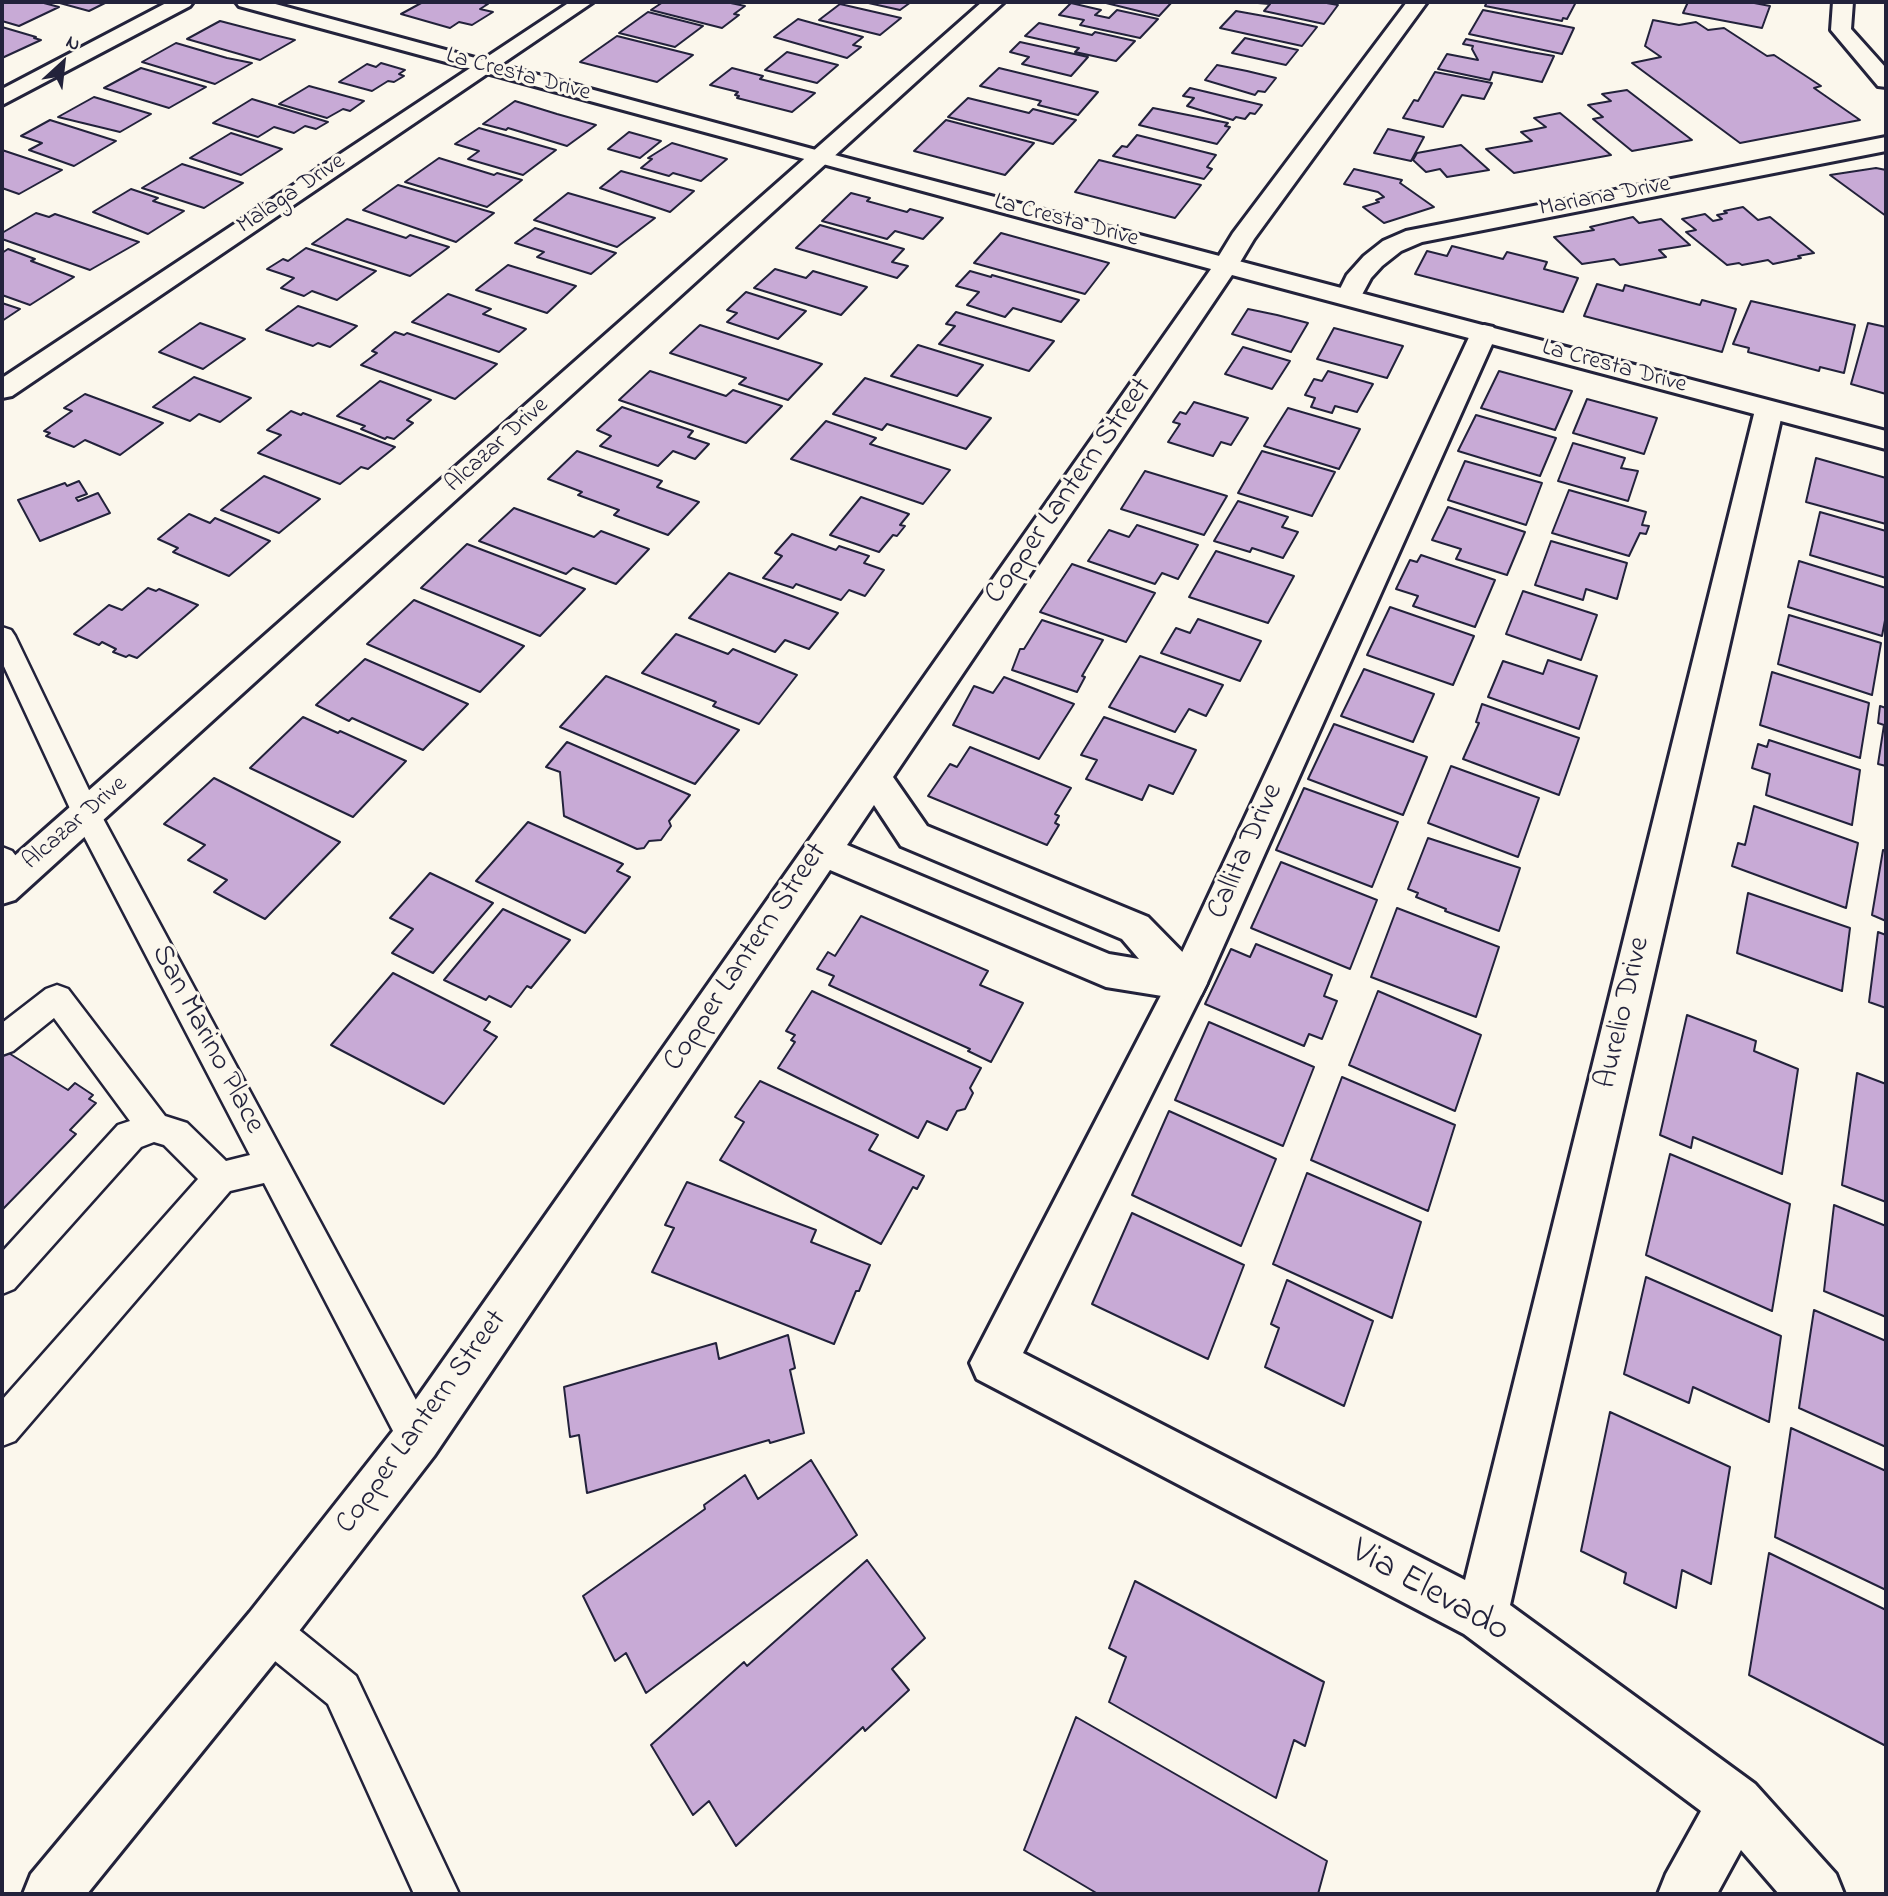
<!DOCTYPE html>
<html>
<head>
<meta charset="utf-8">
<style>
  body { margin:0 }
  #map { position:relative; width:1888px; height:1896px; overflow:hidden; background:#fbf7ec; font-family:"Indie Flower",sans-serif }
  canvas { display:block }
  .frame { position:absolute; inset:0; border:4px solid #22223b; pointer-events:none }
  .north { position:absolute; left:28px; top:28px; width:70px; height:70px; -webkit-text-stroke:5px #fbf7ec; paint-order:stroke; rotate:27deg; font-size:19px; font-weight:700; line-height:28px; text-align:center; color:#22223b }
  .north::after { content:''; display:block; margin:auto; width:24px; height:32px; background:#22223b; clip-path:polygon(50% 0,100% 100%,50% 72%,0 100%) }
</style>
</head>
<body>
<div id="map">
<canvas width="1888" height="1896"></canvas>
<div class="frame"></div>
<div class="north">N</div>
</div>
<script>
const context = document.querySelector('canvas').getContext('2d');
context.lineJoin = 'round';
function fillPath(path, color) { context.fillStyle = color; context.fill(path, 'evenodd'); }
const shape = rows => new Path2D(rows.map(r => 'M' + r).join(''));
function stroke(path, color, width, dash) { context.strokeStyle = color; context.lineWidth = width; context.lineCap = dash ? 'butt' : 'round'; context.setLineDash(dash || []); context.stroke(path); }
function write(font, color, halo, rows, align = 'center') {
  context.font = font + ' "Indie Flower",sans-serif'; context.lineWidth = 6; context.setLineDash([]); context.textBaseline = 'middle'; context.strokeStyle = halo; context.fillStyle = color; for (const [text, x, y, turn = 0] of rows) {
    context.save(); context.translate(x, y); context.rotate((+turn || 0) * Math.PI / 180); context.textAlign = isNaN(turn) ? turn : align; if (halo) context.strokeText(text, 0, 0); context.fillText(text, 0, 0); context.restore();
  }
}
const building = shape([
  [2,2,40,2,59,7,19,26,2,21,2,2],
  [56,2,107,2,89,11,56,2],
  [423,2,479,2,488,4,480,9,493,12,472,25,459,22,450,28,401,14,423,2],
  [663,2,726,2,745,6,734,14,739,15,722,28,651,10,663,2],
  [864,2,911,2,900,10,864,2],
  [1102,2,1172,2,1159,16,1102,2],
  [1246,2,1321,2,1338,5,1324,24,1264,11,1270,4,1246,2],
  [1487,2,1576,2,1567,19,1563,18,1562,21,1485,6,1487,2],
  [1688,2,1749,2,1770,6,1762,28,1683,13,1688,2],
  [1071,3,1101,10,1095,15,1109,18,1117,10,1158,19,1140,38,1080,25,1084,20,1059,15,1071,3],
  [840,4,901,18,880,35,819,20,840,4],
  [1483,10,1574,28,1562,54,1469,34,1483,10],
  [1236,11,1275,18,1317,27,1302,46,1220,28,1236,11],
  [648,12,703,26,675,47,619,33,648,12],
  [798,19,863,37,853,45,861,47,847,58,774,37,798,19],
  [1653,20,1679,25,1696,22,1708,30,1724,28,1767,56,1774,55,1821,86,1814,88,1860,120,1740,143,1632,63,1661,57,1645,46,1653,20],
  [220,21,270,34,295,40,260,60,187,39,220,21],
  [1039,23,1092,35,1095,32,1135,41,1116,61,1075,52,1079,48,1025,36,1039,23],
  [2,27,36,37,34,38,41,40,2,58,2,27],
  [617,36,693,55,657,82,580,62,617,36],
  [1245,38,1298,50,1286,65,1232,53,1245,38],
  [1466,39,1531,52,1554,56,1542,82,1493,72,1490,80,1438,69,1447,54,1478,60,1472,49,1473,46,1463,44,1466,39],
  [1020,42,1088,57,1071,76,1022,64,1029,57,1010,52,1020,42],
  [176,43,227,58,252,63,215,84,142,62,176,43],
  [787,52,838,65,817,83,765,70,787,52],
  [381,63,405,70,399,74,404,76,394,82,388,81,372,91,339,82,367,64,376,67,381,63],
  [1217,65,1247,71,1276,78,1265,92,1258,91,1255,95,1205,80,1217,65],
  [141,68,206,87,169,108,104,88,141,68],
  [732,68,763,76,760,79,815,93,792,112,737,98,739,96,735,95,738,92,710,85,732,68],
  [999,68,1098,92,1078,115,1038,105,1041,101,980,86,999,68],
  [1435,72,1492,83,1484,99,1462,95,1443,127,1403,118,1414,100,1418,101,1435,72],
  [309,86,364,101,350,111,343,109,327,118,279,104,309,86],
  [1190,88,1262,105,1255,114,1250,113,1245,119,1236,117,1233,120,1187,106,1194,98,1183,96,1190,88],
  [1627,90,1692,140,1632,151,1593,119,1603,117,1588,105,1611,101,1602,94,1627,90],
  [94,97,151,114,120,132,58,117,94,97],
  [968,98,1029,113,1033,109,1076,120,1053,144,948,117,968,98],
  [252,99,328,122,316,129,305,126,294,133,274,127,258,137,213,123,252,99],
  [515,101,557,114,596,125,567,146,508,128,506,130,483,124,515,101],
  [1153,108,1228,123,1225,126,1230,127,1217,144,1139,125,1153,108],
  [1560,113,1611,155,1514,173,1486,149,1532,141,1521,132,1546,127,1534,118,1560,113],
  [50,120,116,141,74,166,29,150,42,143,21,136,50,120],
  [946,120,1034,143,1005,175,914,151,946,120],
  [479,128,556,150,523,175,468,159,479,151,455,144,479,128],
  [1388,129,1424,137,1411,161,1374,153,1388,129],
  [629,132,661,141,640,158,608,149,629,132],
  [231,133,282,149,241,175,190,158,231,133],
  [1137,135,1216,155,1207,167,1212,169,1204,179,1113,156,1122,146,1127,147,1137,135],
  [672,143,727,159,701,181,673,173,669,176,641,168,652,159,648,158,672,143],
  [1461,145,1489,170,1447,177,1440,169,1426,172,1413,160,1417,153,1461,145],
  [2,150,62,170,19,194,2,188,2,150],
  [439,158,494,175,497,173,522,180,487,207,405,182,439,158],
  [1099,160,1201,185,1175,218,1075,192,1099,160],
  [182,164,243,183,204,208,142,188,182,164],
  [1876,168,1886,170,1886,216,1830,175,1876,168],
  [1354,169,1402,180,1400,183,1434,207,1384,223,1363,207,1379,202,1376,200,1384,197,1378,192,1344,184,1354,169],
  [621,171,694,191,670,212,600,188,621,171],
  [398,185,494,213,456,242,363,210,398,185],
  [131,189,158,198,153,201,184,211,148,234,93,212,131,189],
  [568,193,655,218,617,247,534,220,568,193],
  [851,193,870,198,867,201,907,212,910,209,943,218,923,239,895,231,887,239,822,221,851,193],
  [1743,207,1758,220,1770,217,1814,253,1798,256,1801,258,1773,264,1768,260,1742,265,1739,263,1727,265,1686,232,1696,230,1682,219,1705,214,1713,221,1722,219,1717,215,1727,213,1724,211,1743,207],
  [36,213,49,217,55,214,139,242,90,270,2,239,2,233,36,213],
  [1633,217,1639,223,1661,219,1690,245,1659,250,1666,257,1620,265,1614,259,1582,264,1554,237,1594,230,1590,227,1633,217],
  [347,219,406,238,410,235,449,247,410,276,312,244,347,219],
  [820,225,904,249,892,262,908,266,897,278,796,248,820,225],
  [535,228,616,253,591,274,537,257,544,252,515,243,535,228],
  [1001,233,1109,263,1085,294,974,263,1001,233],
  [1452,246,1503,259,1507,252,1547,262,1544,269,1578,278,1563,312,1415,274,1427,251,1447,256,1452,246],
  [306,248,376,271,337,300,312,291,304,296,281,288,294,278,267,269,283,259,288,261,306,248],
  [8,249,35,259,31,261,74,277,30,305,2,295,2,253,8,249],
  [508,265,576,286,547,313,476,290,508,265],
  [775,269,806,278,813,271,867,287,841,315,754,288,775,269],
  [970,271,991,277,992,275,1079,300,1061,322,1013,308,1005,317,967,305,979,292,956,286,970,271],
  [1597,284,1623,291,1625,285,1700,305,1702,300,1736,309,1722,352,1584,316,1597,284],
  [746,292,806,311,778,339,727,322,737,313,727,310,746,292],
  [448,294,491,309,483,314,526,329,499,352,412,322,448,294],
  [1751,301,1855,325,1844,373,1820,367,1819,371,1748,352,1749,348,1733,344,1751,301],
  [2,303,20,309,2,321,2,303],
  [298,306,357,326,330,347,318,343,313,346,266,330,298,306],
  [1248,309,1277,315,1308,323,1291,352,1232,334,1248,309],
  [956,312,1054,341,1029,371,939,344,955,326,946,324,956,312],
  [200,323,245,339,203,369,159,352,200,323],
  [1868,323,1886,327,1886,394,1851,384,1868,323],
  [700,325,822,364,788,400,739,384,746,378,670,353,700,325],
  [1334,328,1403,346,1387,378,1317,359,1334,328],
  [395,332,404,335,407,333,497,364,455,399,361,365,377,353,372,351,395,332],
  [918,345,983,365,957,396,891,376,918,345],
  [1243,347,1290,361,1272,389,1225,374,1243,347],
  [650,371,726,396,733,390,782,406,746,443,619,400,650,371],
  [1328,371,1373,384,1357,412,1335,406,1332,413,1311,407,1315,398,1305,395,1314,379,1322,381,1328,371],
  [1499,371,1572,391,1555,430,1481,408,1499,371],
  [194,377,251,398,220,422,199,414,190,421,153,407,194,377],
  [865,378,991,418,966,449,887,424,882,430,833,414,865,378],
  [380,381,431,400,407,420,413,423,394,439,387,437,385,439,361,429,365,426,337,416,380,381],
  [85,394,163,423,120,455,85,440,74,447,46,436,50,433,44,431,72,411,64,408,85,394],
  [1587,399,1657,418,1644,454,1573,433,1587,399],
  [1194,402,1248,418,1231,445,1221,442,1213,456,1168,442,1180,424,1173,422,1180,412,1186,414,1194,402],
  [622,407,693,431,688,437,709,444,695,459,673,451,658,466,600,446,611,436,597,430,622,407],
  [1288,408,1360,429,1339,469,1264,446,1288,408],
  [291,411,301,415,303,413,395,447,368,469,361,467,340,484,258,453,281,435,267,430,291,411],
  [1476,415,1556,438,1540,476,1458,451,1476,415],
  [826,421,876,438,870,444,950,470,923,504,791,459,826,421],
  [1573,443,1625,458,1621,468,1638,471,1628,501,1558,481,1573,443],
  [577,451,662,481,657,487,699,502,668,535,614,515,619,510,578,495,582,492,548,479,577,451],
  [1262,451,1335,472,1312,516,1238,493,1262,451],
  [1816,458,1886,478,1886,524,1806,502,1816,458],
  [1465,461,1542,483,1526,525,1448,500,1465,461],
  [1145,471,1227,496,1204,535,1121,509,1145,471],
  [264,476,320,499,279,533,221,510,264,476],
  [79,481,87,494,76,498,78,501,98,493,110,513,40,541,18,500,65,483,67,486,79,481],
  [1569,490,1646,512,1642,525,1649,526,1646,534,1640,533,1629,556,1552,533,1569,490],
  [861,497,909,514,900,525,905,526,897,536,893,535,879,552,830,535,861,497],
  [1238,501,1288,517,1282,527,1298,532,1283,558,1252,548,1250,552,1214,541,1238,501],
  [1448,507,1525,532,1507,575,1456,559,1461,549,1432,540,1448,507],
  [514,508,594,537,601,531,649,549,616,584,573,568,566,574,479,541,514,508],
  [1820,512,1886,531,1886,578,1810,555,1820,512],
  [189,514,210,523,215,518,270,541,229,576,173,552,178,548,158,539,189,514],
  [1137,525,1198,545,1178,579,1162,573,1155,584,1088,561,1109,530,1129,537,1137,525],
  [792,534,836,550,839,546,869,556,864,563,884,570,865,596,849,590,841,600,796,584,793,588,763,578,782,556,775,553,792,534],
  [1551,541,1627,563,1617,599,1586,589,1583,600,1535,585,1551,541],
  [467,544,585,589,540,636,421,588,467,544],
  [1216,551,1294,576,1268,623,1189,597,1216,551],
  [1421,555,1495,580,1475,627,1413,606,1418,596,1396,589,1410,560,1417,562,1421,555],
  [1799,561,1886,588,1886,615,1882,636,1788,607,1799,561],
  [1072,564,1155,593,1126,642,1040,612,1072,564],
  [729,573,838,613,809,649,785,640,775,652,689,618,729,573],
  [148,588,156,591,159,589,198,605,137,658,129,655,126,657,113,652,116,649,102,642,99,645,74,634,109,605,122,610,148,588],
  [1523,591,1597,615,1581,660,1506,634,1523,591],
  [414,600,524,646,480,692,367,644,414,600],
  [1390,607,1474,636,1453,685,1367,655,1390,607],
  [1789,615,1881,643,1872,695,1778,664,1789,615],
  [1198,619,1261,641,1240,681,1161,653,1176,628,1190,633,1198,619],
  [1042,620,1103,640,1082,676,1085,677,1077,692,1012,670,1020,649,1024,649,1042,620],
  [676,634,728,654,733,649,797,675,759,724,713,706,716,702,642,673,676,634],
  [1140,656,1223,685,1206,716,1189,709,1175,732,1109,707,1140,656],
  [365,659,468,704,423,750,352,718,349,721,316,705,365,659],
  [1548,660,1597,676,1579,729,1488,697,1503,661,1543,674,1548,660],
  [1364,669,1434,694,1413,742,1341,716,1364,669],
  [1772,672,1869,703,1860,758,1760,725,1772,672],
  [606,676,739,730,695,784,560,727,606,676],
  [1004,677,1074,704,1039,759,953,725,974,686,993,693,1004,677],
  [1482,704,1579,738,1559,795,1463,759,1479,723,1476,722,1482,704],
  [1880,706,1886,708,1886,766,1878,764,1884,725,1878,723,1880,706],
  [303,717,338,733,340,731,406,761,353,817,250,768,303,717],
  [1104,717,1196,750,1173,794,1149,785,1142,800,1086,779,1097,760,1081,755,1104,717],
  [1334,724,1427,757,1403,815,1308,779,1334,724],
  [1769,740,1860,770,1852,825,1766,795,1770,774,1752,768,1758,744,1767,747,1769,740],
  [567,742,690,795,669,821,671,826,661,840,649,841,644,848,637,849,564,816,560,772,546,767,567,742],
  [970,747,1071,788,1055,814,1059,816,1055,823,1059,825,1047,845,928,796,950,764,957,767,970,747],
  [1451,766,1539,798,1518,857,1428,823,1451,766],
  [214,778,340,842,265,919,214,892,227,880,188,860,205,845,164,824,214,778],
  [1304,788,1398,822,1372,887,1276,850,1304,788],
  [1754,806,1858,843,1846,908,1732,866,1738,843,1745,845,1754,806],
  [528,822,623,864,617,871,630,877,585,933,476,881,528,822],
  [1428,838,1520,868,1499,931,1445,911,1446,909,1416,897,1418,893,1408,889,1428,838],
  [1883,850,1886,851,1886,921,1872,915,1883,850],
  [1281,862,1377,900,1350,969,1251,928,1281,862],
  [430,873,493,903,433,973,392,953,413,929,390,918,430,873],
  [1748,893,1850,928,1842,991,1737,953,1748,893],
  [1397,908,1499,947,1476,1017,1371,977,1397,908],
  [503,909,570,940,531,988,527,986,511,1007,489,996,486,1000,444,980,503,909],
  [861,916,988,971,980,985,1023,1003,991,1062,968,1051,970,1049,829,985,834,976,817,969,828,952,835,956,861,916],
  [1878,932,1886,935,1886,1008,1869,1002,1878,932],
  [1256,944,1332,975,1324,996,1337,1001,1322,1039,1309,1034,1304,1046,1205,1004,1231,949,1250,957,1256,944],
  [393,973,490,1022,484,1030,497,1037,444,1104,331,1045,393,973],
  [812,991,981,1068,970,1088,973,1093,965,1109,957,1111,947,1130,927,1121,918,1138,778,1068,795,1042,791,1040,795,1035,786,1031,812,991],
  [1378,991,1481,1035,1455,1111,1349,1065,1378,991],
  [1687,1015,1756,1041,1754,1051,1798,1069,1782,1174,1693,1137,1691,1148,1660,1135,1687,1015],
  [1209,1022,1314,1067,1283,1146,1175,1100,1209,1022],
  [7,1052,68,1090,75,1083,93,1095,89,1099,96,1103,70,1130,76,1134,2,1210,2,1057,7,1052],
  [1857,1073,1886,1084,1886,1202,1842,1185,1857,1073],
  [1342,1077,1455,1125,1428,1211,1311,1160,1342,1077],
  [760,1081,878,1135,869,1150,924,1176,917,1189,913,1187,881,1244,720,1160,744,1122,735,1117,760,1081],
  [1169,1111,1276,1159,1241,1246,1132,1195,1169,1111],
  [1670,1154,1790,1204,1772,1311,1646,1255,1670,1154],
  [1307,1173,1421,1222,1392,1318,1273,1264,1307,1173],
  [687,1182,816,1230,811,1242,870,1265,859,1291,856,1291,834,1344,652,1272,674,1228,665,1225,687,1182],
  [1834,1205,1886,1226,1886,1317,1824,1291,1834,1205],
  [1132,1213,1244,1265,1208,1359,1092,1304,1132,1213],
  [1646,1277,1781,1336,1769,1422,1693,1387,1689,1403,1624,1374,1646,1277],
  [1287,1280,1373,1321,1344,1406,1265,1367,1279,1328,1271,1324,1287,1280],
  [1814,1310,1886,1341,1886,1447,1799,1408,1814,1310],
  [788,1335,795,1368,790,1370,804,1433,770,1443,769,1440,587,1493,579,1435,570,1437,564,1387,716,1343,719,1359,788,1335],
  [1610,1412,1730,1467,1711,1584,1682,1570,1676,1608,1624,1583,1626,1573,1581,1551,1610,1412],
  [1791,1428,1886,1471,1886,1590,1775,1537,1791,1428],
  [811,1460,857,1535,646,1693,626,1653,615,1661,583,1596,705,1509,704,1505,745,1475,758,1499,811,1460],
  [1769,1553,1886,1610,1886,1746,1749,1675,1769,1553],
  [867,1560,925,1638,892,1669,909,1690,865,1731,863,1727,736,1846,709,1801,693,1815,651,1745,744,1662,747,1666,867,1560],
  [1135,1581,1324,1682,1305,1746,1294,1740,1276,1798,1109,1702,1126,1657,1109,1648,1135,1581],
  [1076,1717,1327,1861,1318,1894,1098,1894,1024,1850,1076,1717]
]);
fillPath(building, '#c8aad6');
stroke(building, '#22223b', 2);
const service = shape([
  [2,627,11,630,15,636,100,813,430,1426,436,1439,430,1452,417,1458,404,1452,264,1183,230,1191,15,1441,2,1446,2,1400,198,1179,164,1145,154,1142,141,1147,14,1289,2,1294,2,1252,118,1125,130,1121,54,1018,13,1051,2,1055,2,1023,46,989,57,985,68,989,165,1116,187,1123,226,1161,250,1155,73,815,2,662,2,627],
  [2,847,12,851,26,869,30,877,26,885,16,889,6,885,2,880,2,847],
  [268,1610,282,1616,356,1676,459,1894,414,1894,328,1704,254,1644,248,1630,254,1616,268,1610]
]);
const minor = shape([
  [168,2,193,2,190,6,2,105,2,89,168,2],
  [570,2,593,2,12,396,2,398,2,378,570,2],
  [982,2,1004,2,15,900,2,904,2,867,982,2],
  [1407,2,1427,2,1254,239,1236,269,1227,272,1218,269,1214,264,1233,233,1407,2],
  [1833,2,1853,2,1851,29,1886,68,1886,87,1878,86,1831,30,1833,2],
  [1886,137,1886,151,1422,242,1401,251,1382,266,1371,278,1358,302,1349,305,1340,302,1336,297,1347,275,1364,256,1383,241,1406,231,1886,137],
  [1484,325,1493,327,1497,333,1207,983,1023,1353,1465,1580,1755,410,1759,404,1769,401,1779,404,1783,410,1510,1605,1755,1784,1836,1874,1844,1894,1779,1894,1741,1850,1717,1894,1658,1894,1666,1874,1701,1811,1464,1634,977,1379,970,1363,1172,974,1471,333,1475,327,1484,325]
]);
const tertiary = shape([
  [236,2,268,2,827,153,1886,431,1886,449,1232,275,893,777,927,826,1148,917,1201,971,1207,983,1201,995,1187,1000,1106,987,830,870,434,1456,286,1648,87,1894,23,1894,31,1874,250,1612,400,1422,1211,269,239,6,236,2],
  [874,805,901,846,1122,939,1139,959,1109,954,847,845,874,805]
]);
stroke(service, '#22223b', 5);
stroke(minor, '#22223b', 6);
stroke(tertiary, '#22223b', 6);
fillPath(service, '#fbf7ec');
fillPath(minor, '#fbf7ec');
fillPath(tertiary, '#fbf7ec');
write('24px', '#22223b', '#fbf7ec', [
  ["La Cresta Drive",518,76,15],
  ["Malaga Drive",292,195,-34],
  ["Mariana Drive",1605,198,-11],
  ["La Cresta Drive",1066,222,15],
  ["La Cresta Drive",1614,368,15],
  ["Alcazar Drive",498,446,-42],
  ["Alcazar Drive",76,824,-41]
]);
write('30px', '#22223b', '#fbf7ec', [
  ["Copper Lantern Street",1070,492,-55],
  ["Callita Drive",1247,852,-66],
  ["Copper Lantern Street",747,958,-56],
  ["Aurelio Drive",1625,1013,-77],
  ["San Marino Place",206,1040,62],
  ["Copper Lantern Street",423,1423,-54]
]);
write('37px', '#22223b', '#fbf7ec', [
  ["Via Elevado",1429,1593,29]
]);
</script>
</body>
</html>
